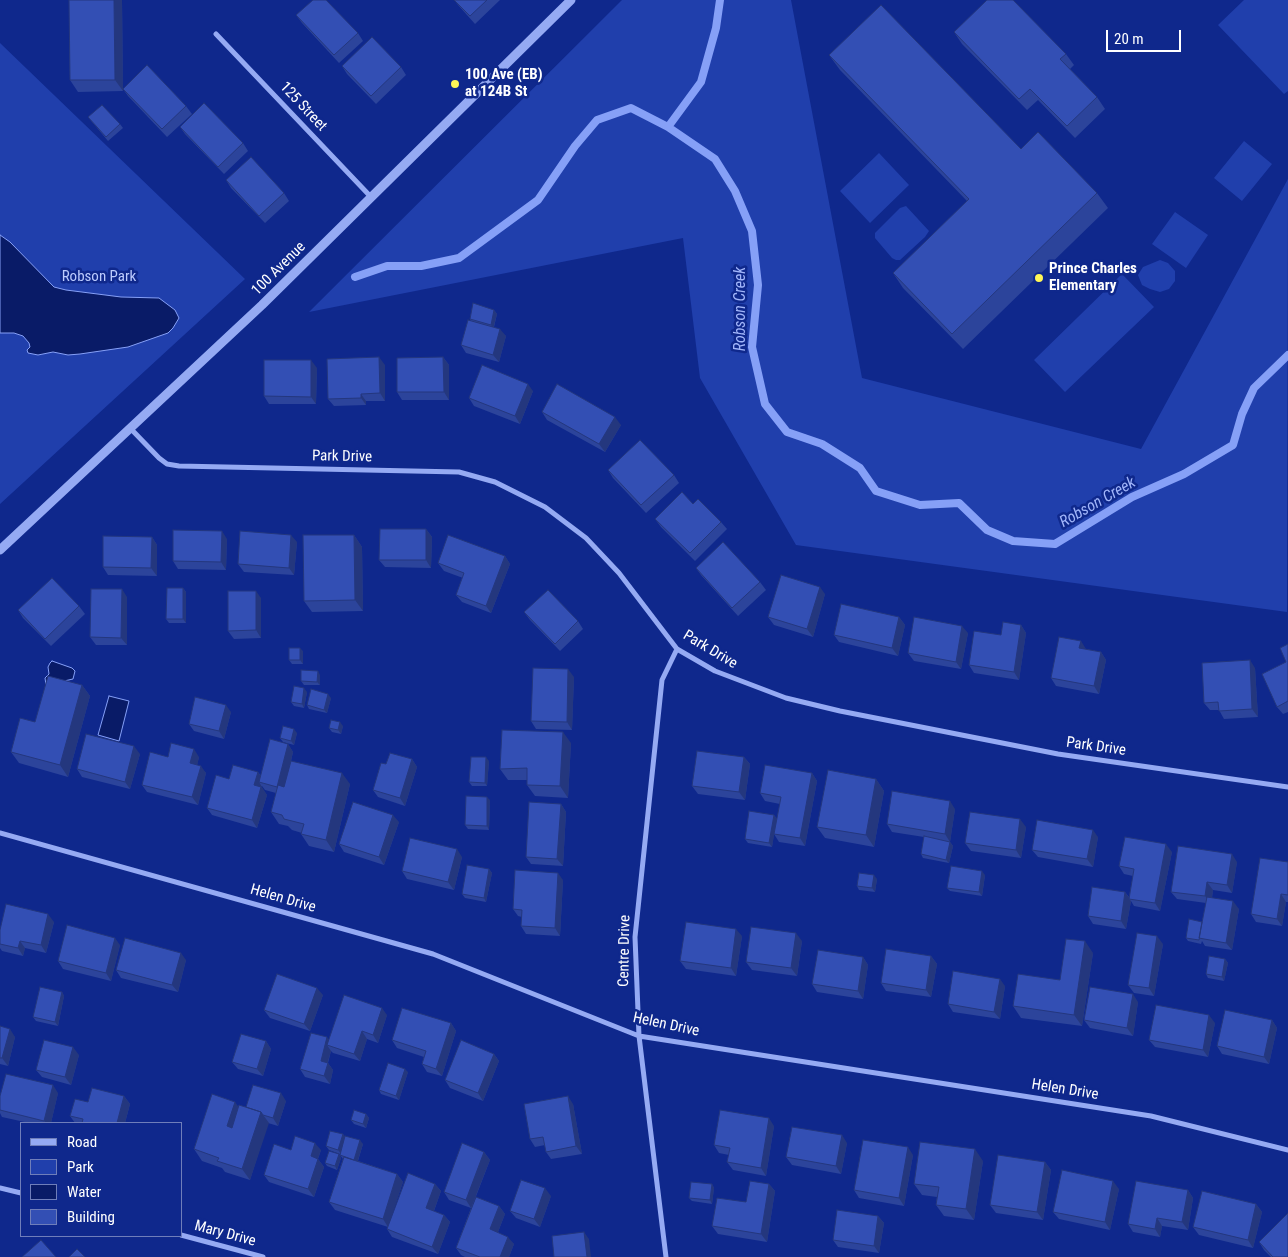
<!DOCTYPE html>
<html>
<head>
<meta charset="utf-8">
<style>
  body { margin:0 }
  #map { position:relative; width:1288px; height:1257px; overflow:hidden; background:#0f288c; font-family:"Roboto Condensed",sans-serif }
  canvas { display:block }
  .legend { position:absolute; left:20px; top:1122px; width:162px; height:115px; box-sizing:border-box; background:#0f288c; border:1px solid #6f7eba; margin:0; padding:6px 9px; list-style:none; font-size:15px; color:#fff }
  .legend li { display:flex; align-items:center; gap:10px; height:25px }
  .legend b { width:25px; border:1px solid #6f7eba }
  .scale { position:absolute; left:1106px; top:30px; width:75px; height:22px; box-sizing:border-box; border:2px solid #fff; border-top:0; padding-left:6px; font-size:15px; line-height:18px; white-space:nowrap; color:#fff; -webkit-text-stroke:4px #0f288c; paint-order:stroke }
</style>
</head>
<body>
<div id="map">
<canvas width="1288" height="1257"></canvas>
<ul class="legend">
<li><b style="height:6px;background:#95aaf3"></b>Road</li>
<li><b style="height:14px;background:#203fac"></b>Park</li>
<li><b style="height:14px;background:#091b67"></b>Water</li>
<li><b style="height:14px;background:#334fb4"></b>Building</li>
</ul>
<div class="scale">20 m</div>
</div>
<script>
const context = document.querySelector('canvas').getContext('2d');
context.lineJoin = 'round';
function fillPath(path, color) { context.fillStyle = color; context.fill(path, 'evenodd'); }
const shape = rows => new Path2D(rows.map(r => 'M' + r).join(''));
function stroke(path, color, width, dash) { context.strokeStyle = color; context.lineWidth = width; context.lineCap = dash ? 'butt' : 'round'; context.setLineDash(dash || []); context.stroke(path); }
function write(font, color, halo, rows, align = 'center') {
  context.font = font + ' "Roboto Condensed",sans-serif'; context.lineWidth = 5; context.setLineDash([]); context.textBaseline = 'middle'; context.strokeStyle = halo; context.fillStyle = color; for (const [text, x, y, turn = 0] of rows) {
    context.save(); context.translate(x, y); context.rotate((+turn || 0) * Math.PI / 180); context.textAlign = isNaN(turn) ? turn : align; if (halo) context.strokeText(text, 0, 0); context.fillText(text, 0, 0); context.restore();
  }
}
fillPath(shape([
  [622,0,791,0,862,378,1141,449,1288,179,1287,612,796,545,700,378,683,238,309,312],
  [1244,0,1288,0,1288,91,1284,94,1218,25],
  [0,43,245,279,0,504],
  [1244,141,1272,164,1242,201,1214,178],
  [879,153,909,185,870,223,840,191],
  [906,206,929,231,925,237,900,260,896,260,892,258,875,238,875,233,900,208],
  [1175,212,1208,235,1186,268,1152,244],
  [1160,260,1168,263,1175,271,1175,281,1169,289,1160,292,1150,289,1142,285,1138,275,1143,267],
  [1122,274,1154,307,1065,392,1034,360]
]), '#203fac');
const water = shape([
  [0,235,10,242,54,287,66,290,121,297,159,298,175,310,179,318,173,328,168,333,128,347,80,354,68,355,53,352,38,355,28,353,27,350,30,347,29,343,23,336,14,333,0,333,0,235],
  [52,661,72,668,75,671,73,679,46,685,45,678,49,674,48,667,50,663,52,661],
  [109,696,129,701,119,741,98,735,109,696]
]);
fillPath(water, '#091b67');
stroke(water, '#86a0f7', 1);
stroke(shape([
  [668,127,701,82,716,28,720,0],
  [355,277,387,266,421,266,459,258,538,200,575,146,597,120,631,108,668,127,715,159,735,191,752,231,758,285,752,347,765,404,787,432,822,444,860,468,876,491,920,505,959,503,987,530,1013,541,1055,544,1132,497,1184,474,1233,445,1242,414,1254,388,1288,355]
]), '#86a0f7', 8);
stroke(shape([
  [216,34,371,197],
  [131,429,159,458,167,464,179,466,459,472,495,482,545,507,586,538,619,573,677,649,715,671,786,698,840,711,1058,754,1288,787],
  [0,833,433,954,639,1036,1151,1116,1288,1150],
  [0,1188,21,1193],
  [181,1235,263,1257],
  [666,1257,639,1036,635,937,662,680,677,649]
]), '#95aaf3', 5);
stroke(shape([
  [0,550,262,305,571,0]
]), '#95aaf3', 9);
fillPath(shape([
  [69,0,122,0,123,91,78,92,70,80],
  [454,0,500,0,475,24,458,5],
  [296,15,358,33,363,41,339,63,302,23],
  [954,32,1066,54,1074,65,1070,69,1097,97,1105,109,1075,138,1038,100,1027,110,962,44],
  [829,55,1097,193,1108,208,963,349,903,288,893,273,967,201,840,70],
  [342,66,401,67,406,75,376,104,347,74],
  [123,89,186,106,192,114,167,137,128,96],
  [88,117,120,124,123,128,108,141],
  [180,127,243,143,248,151,224,174,185,134],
  [226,180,284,193,289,201,265,223,231,188],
  [494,310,497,314,494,327,506,336,499,362,466,353,461,345,471,321,470,319],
  [443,357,449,365,449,400,402,400,397,392],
  [385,365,385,401,366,401,366,405,334,406,328,399],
  [317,368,316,404,269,404,264,396],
  [533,391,520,424,474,406,469,398],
  [542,412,621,425,605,452,547,420],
  [608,470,674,475,679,483,646,513,613,478],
  [693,504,721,522,727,529,695,561,661,527,655,519],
  [426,529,432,537,431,568,385,567,379,560],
  [354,535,362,547,363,611,312,612,304,601],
  [152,537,157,545,157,576,108,575,103,567],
  [227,539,226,570,178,569,173,561],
  [297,542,294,575,244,572,238,564],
  [505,556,510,564,491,613,462,602,456,595,463,578,444,571,438,563],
  [696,568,760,582,766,590,738,616,701,575],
  [183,588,186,592,186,623,169,623,166,619],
  [825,594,813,637,774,625,768,617],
  [127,597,127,645,96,645,90,637],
  [261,598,261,638,234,639,228,631],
  [79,606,85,614,51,646,23,618,18,610],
  [524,612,578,621,583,629,560,651,530,620],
  [899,617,905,625,898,656,839,642,834,635],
  [1021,625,1026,633,1019,680,974,673,969,665,1001,635],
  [968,633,961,669,914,661,908,653],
  [1288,644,1288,712,1283,714,1277,707,1286,662],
  [1086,649,1101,652,1106,660,1099,694,1056,686,1051,678],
  [303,651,303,664,292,664,289,660],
  [1255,668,1258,717,1224,719,1219,710,1210,710,1204,703],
  [320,675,320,685,304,685,301,681],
  [574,677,572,730,536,729,531,721],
  [82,685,90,696,68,777,19,763,11,752,35,722],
  [307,692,304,708,294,706,291,702],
  [331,698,327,713,309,709,307,705],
  [231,712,224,739,194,731,189,724],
  [343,726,341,734,332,732,329,728],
  [297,733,294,745,283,742,280,738],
  [571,743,568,798,535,796,527,785,527,780,508,780,500,769],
  [288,744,293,752,291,761,350,784,334,852,309,846,301,834,302,833,292,830,288,826,279,824,271,812,276,793,265,790,262,786,261,787,267,795,257,828,212,815,207,808,229,779,258,772,261,776],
  [140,754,130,789,82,777,77,769],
  [168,757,199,757,197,765,206,773,198,805,147,792,142,785],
  [744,757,750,764,745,800,698,794,692,786],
  [412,759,417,767,405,806,378,797,373,790,386,764],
  [489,761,487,786,472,786,469,782],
  [812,773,817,781,805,846,779,842,774,834,772,847,748,843,745,839,774,815,777,819,780,804,765,801,760,793],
  [876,779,884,791,874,847,825,838,817,827],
  [490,800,489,830,468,829,465,825],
  [561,804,566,812,563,866,531,864,526,857],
  [955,809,950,842,953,846,949,863,923,858,921,854,924,837,892,832,887,824],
  [399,822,384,865,344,852,339,844],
  [1026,827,1021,858,971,851,965,843],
  [1098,837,1093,867,1038,857,1032,850],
  [1172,852,1160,911,1134,906,1131,901,1126,929,1093,924,1088,916,1125,892,1129,897,1133,876,1124,874,1119,866],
  [462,857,454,890,407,879,402,871],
  [1237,862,1232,893,1213,890,1212,898,1239,909,1232,950,1205,946,1202,941,1201,944,1188,941,1186,938,1202,922,1206,903,1177,899,1171,892],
  [1288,862,1288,902,1286,902,1282,926,1256,922,1251,914],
  [489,869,492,873,486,902,465,898,462,894],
  [985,875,982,896,950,891,947,888],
  [877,879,875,892,859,890,857,886],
  [563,880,560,936,526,934,521,926,522,917,518,916,513,909],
  [54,922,46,953,25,948,23,956,2,951,0,948,0,930],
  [742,936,736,976,686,969,680,961],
  [802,941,797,976,752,970,746,962],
  [1163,944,1154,996,1134,993,1128,985],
  [120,945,111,981,63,969,58,961],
  [1093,953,1082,1026,1021,1018,1013,1006,1060,980],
  [931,956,937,964,931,997,886,991,881,983],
  [863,957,868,965,863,999,817,992,812,984],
  [1225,959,1228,963,1224,981,1208,978,1206,974],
  [186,960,178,992,121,978,116,970],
  [1005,986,1000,1019,953,1012,948,1004],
  [62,992,64,996,58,1026,36,1021,33,1017],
  [323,995,310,1031,270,1018,264,1010],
  [1138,1002,1133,1036,1090,1028,1084,1020],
  [387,1015,378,1043,367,1039,360,1061,333,1053,331,1051,328,1063,333,1070,330,1084,305,1077,300,1069,329,1040],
  [1272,1020,1277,1028,1269,1064,1222,1054,1217,1046],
  [451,1023,456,1031,442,1076,427,1072,422,1064,424,1057,397,1048,392,1040],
  [1215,1023,1208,1057,1155,1047,1149,1040],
  [0,1026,15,1037,8,1066,0,1064],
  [266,1041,271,1049,263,1076,238,1069,232,1062],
  [494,1054,499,1061,483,1101,450,1088,445,1080],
  [79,1055,71,1085,42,1077,36,1070],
  [408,1072,399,1100,381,1094,379,1090],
  [58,1093,51,1123,29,1123,2,1117,0,1113,0,1096],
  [124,1096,130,1104,125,1123,75,1123,70,1116,88,1102],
  [286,1101,278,1126,268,1123,250,1180,225,1172,222,1168,202,1161,194,1149,238,1107,246,1107],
  [573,1104,582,1154,551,1159,546,1152,545,1145,535,1147,530,1139],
  [366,1114,369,1118,366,1128,354,1124,351,1120],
  [774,1126,766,1176,733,1170,727,1162,729,1155,719,1153,714,1145],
  [343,1134,345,1137,363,1144,358,1161,397,1174,403,1182,389,1223,435,1184,441,1191,434,1211,444,1215,450,1222,438,1254,392,1237,387,1229,388,1227,335,1210,329,1202,343,1159,340,1155,340,1154,329,1150,326,1146],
  [847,1143,841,1174,792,1165,786,1157],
  [291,1150,321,1150,318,1159,324,1167,314,1197,269,1182,264,1175],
  [484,1152,490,1160,473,1204,499,1206,505,1214,498,1232,514,1244,509,1257,465,1257,461,1255,456,1248,471,1208,449,1200,444,1192],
  [339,1154,341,1158,337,1170,327,1166,325,1163],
  [913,1155,904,1206,859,1198,854,1190],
  [983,1161,974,1220,944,1216,936,1205,937,1197,922,1195,914,1184],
  [1045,1162,1051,1170,1043,1220,996,1213,990,1205],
  [712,1184,714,1188,712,1204,692,1201,689,1198],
  [769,1184,775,1191,767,1242,718,1234,712,1226,746,1202],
  [1119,1189,1110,1230,1059,1219,1053,1212],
  [1188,1190,1193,1198,1188,1230,1162,1226,1160,1237,1133,1232,1128,1224],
  [551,1196,540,1227,516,1218,510,1211],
  [1256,1204,1262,1212,1253,1248,1199,1235,1193,1227],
  [878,1216,884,1223,879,1253,838,1247,833,1240],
  [1259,1242,1288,1257,1271,1257,1264,1250]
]), '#2c449b');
fillPath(shape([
  [114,0,122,0,123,91,115,80],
  [494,310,497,314,493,329,491,325],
  [500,329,506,336,499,362,493,355],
  [379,357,385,365,385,401,380,393],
  [443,357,449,365,449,400,444,392],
  [311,360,317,368,316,404,311,397],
  [528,384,533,391,520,424,515,416],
  [361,394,366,401,366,405,361,398],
  [615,417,621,425,605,452,599,444],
  [426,529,432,537,431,568,426,560],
  [222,531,227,539,226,570,221,562],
  [291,535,297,542,294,575,289,568],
  [354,535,362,547,363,611,355,600],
  [152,537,157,545,157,576,151,568],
  [505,556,510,564,491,613,486,606],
  [820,587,825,594,813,637,807,629],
  [183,588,186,592,186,623,183,619],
  [122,589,127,597,127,645,121,638],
  [256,591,261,598,261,638,256,630],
  [899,617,905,625,898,656,892,648],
  [1021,625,1026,633,1019,680,1014,672],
  [962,626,968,633,961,669,956,662],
  [1081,641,1086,649,1079,648],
  [300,648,303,651,303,664,300,660],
  [1101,652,1106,660,1099,694,1094,686],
  [1250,660,1255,668,1258,717,1252,709],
  [568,669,574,677,572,730,567,722],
  [318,671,320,675,320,685,317,682],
  [82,685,90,696,68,777,60,765],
  [304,688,307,692,304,708,302,704],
  [328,694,331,698,327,713,324,710],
  [226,705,231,712,224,739,219,731],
  [340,722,343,726,341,734,338,730],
  [294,729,297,733,294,745,291,741],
  [563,732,571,743,568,798,560,786],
  [288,744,293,752,283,794,277,787],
  [134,746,140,754,130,789,125,782],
  [194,749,199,757,196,771,190,763],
  [486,757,489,761,487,786,485,783],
  [744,757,750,764,745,800,739,792],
  [412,759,417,767,405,806,400,798],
  [201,766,206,773,198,805,192,797],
  [258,772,263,780,259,782,267,795,257,828,252,820,254,785],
  [342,773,350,784,334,852,326,840],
  [812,773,817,781,805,846,800,838],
  [876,779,884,791,874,847,866,835],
  [487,797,490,800,489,830,487,826],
  [950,801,955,809,950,842,945,834],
  [561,804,566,812,563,866,557,859],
  [393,815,399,822,384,865,379,857],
  [774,815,777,819,772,847,769,843],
  [1020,819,1026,827,1021,858,1016,850],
  [1093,830,1098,837,1093,867,1087,859],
  [950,842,953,846,949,863,946,860],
  [1166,844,1172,852,1160,911,1155,903],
  [457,849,462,857,454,890,448,882],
  [1232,854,1237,862,1232,893,1227,885],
  [489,869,492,873,486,902,484,898],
  [982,871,985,875,982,896,979,892],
  [558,873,563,880,560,936,555,928],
  [874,875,877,879,875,892,872,888],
  [1207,882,1213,890,1211,904,1205,896],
  [1125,892,1130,899,1129,899,1131,901,1126,929,1121,921],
  [1281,894,1286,902,1282,926,1277,919],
  [1233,901,1239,909,1232,950,1226,943],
  [48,914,54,922,46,953,41,945],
  [736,929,742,936,736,976,731,968],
  [796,933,802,941,797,976,791,968],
  [1157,936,1163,944,1154,996,1149,988],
  [115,938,120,945,111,981,106,973],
  [20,941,25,948,23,956,18,948],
  [1085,941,1093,953,1082,1026,1074,1015],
  [181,953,186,960,178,992,172,985],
  [931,956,937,964,931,997,926,990],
  [863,957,868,965,863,999,858,991],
  [1225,959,1228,963,1224,981,1222,977],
  [1000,979,1005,986,1000,1019,994,1012],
  [317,988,323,995,310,1031,304,1024],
  [62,992,64,996,58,1026,55,1022],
  [1133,994,1138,1002,1133,1036,1127,1028],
  [382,1008,387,1015,378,1043,373,1035],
  [1209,1015,1215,1023,1208,1057,1203,1050],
  [1272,1020,1277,1028,1269,1064,1264,1057],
  [451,1023,456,1031,442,1076,436,1069],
  [10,1029,15,1037,8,1066,2,1058],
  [362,1031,367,1039,360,1061,354,1054],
  [327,1037,333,1045,327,1045,331,1051,326,1068,321,1061],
  [266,1041,271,1049,263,1076,257,1069],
  [73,1047,79,1055,71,1085,65,1077],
  [494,1054,499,1061,483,1101,478,1093],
  [328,1063,333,1070,330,1084,324,1076],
  [405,1069,408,1072,399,1100,396,1096],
  [53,1085,58,1093,51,1123,46,1123,44,1121],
  [281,1093,286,1101,278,1126,273,1118],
  [124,1096,130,1104,125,1123,117,1123],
  [568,1096,573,1104,582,1154,576,1146],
  [235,1102,243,1113,235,1137,227,1126],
  [261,1112,269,1123,250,1180,242,1169],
  [366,1114,369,1118,366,1128,363,1124],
  [769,1118,774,1126,766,1176,761,1168],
  [343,1134,346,1138,341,1154,338,1150],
  [842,1135,847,1143,841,1174,836,1166],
  [360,1140,363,1144,357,1163,354,1160],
  [315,1143,321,1150,316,1164,311,1156],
  [908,1147,913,1155,904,1206,899,1198],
  [975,1149,983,1161,974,1220,966,1209],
  [484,1152,490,1160,471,1208,466,1200],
  [339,1154,341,1158,337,1170,335,1166],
  [318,1159,324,1167,314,1197,308,1189],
  [1045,1162,1051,1170,1043,1220,1037,1212],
  [397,1174,403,1182,388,1227,383,1219],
  [1113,1181,1119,1189,1110,1230,1105,1222],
  [435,1184,441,1191,432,1216,426,1208],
  [712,1184,714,1188,712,1204,710,1200],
  [769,1184,775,1191,767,1242,761,1234],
  [545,1188,551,1196,540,1227,534,1219],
  [1188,1190,1193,1198,1188,1230,1182,1222],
  [1256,1204,1262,1212,1253,1248,1248,1240],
  [499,1206,505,1214,496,1237,490,1229],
  [444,1215,450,1222,438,1254,432,1247],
  [878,1216,884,1223,879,1253,874,1246],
  [1157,1218,1162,1226,1160,1237,1155,1229],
  [584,1232,589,1239,591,1257,587,1257],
  [508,1237,514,1244,509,1257,500,1257]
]), '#24377e');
const building = shape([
  [69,0,114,0,115,80,70,80,69,0],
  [313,0,326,0,358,33,334,55,296,15,313,0],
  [454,0,487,0,470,16,454,0],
  [987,0,1013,0,1066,54,1060,59,1097,97,1067,126,1030,89,1019,99,954,32,987,0],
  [881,5,1021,149,1038,132,1097,193,952,334,893,273,969,199,829,55,881,5],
  [372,37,401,67,371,96,342,66,372,37],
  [147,65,186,106,162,129,123,89,147,65],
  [204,103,243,143,218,167,180,127,204,103],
  [102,105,120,124,106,137,88,117,102,105],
  [251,157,284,193,259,216,226,180,251,157],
  [473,303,494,310,491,325,470,319,473,303],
  [468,320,500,329,493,355,461,345,468,320],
  [379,357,380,393,361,394,361,398,328,399,327,359,379,357],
  [443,357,444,392,397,392,397,358,443,357],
  [264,360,311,360,311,397,264,396,264,360],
  [482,365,528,384,515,416,469,398,482,365],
  [557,384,615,417,599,444,542,412,557,384],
  [640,440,674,475,641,505,608,470,640,440],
  [682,492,693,504,698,499,721,522,690,553,655,519,682,492],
  [380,529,426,529,426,560,379,560,380,529],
  [173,530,222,531,221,562,173,561,173,530],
  [240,531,291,535,289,568,238,564,240,531],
  [303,535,354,535,355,600,304,601,303,535],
  [448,535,505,556,486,606,456,595,464,573,438,563,448,535],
  [103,536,152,537,151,568,103,567,103,536],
  [723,542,760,582,732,608,696,568,723,542],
  [781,575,820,587,807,629,768,617,781,575],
  [52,578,79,606,45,639,18,610,52,578],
  [167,588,183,588,183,619,166,619,167,588],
  [91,589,122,589,121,638,90,637,91,589],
  [548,590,578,621,555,644,524,612,548,590],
  [228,591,256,591,256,630,228,631,228,591],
  [841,604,899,617,892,648,834,635,841,604],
  [914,617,962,626,956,662,908,653,914,617],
  [1003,622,1021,625,1014,672,969,665,974,631,1001,635,1003,622],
  [1059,637,1081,641,1079,648,1101,652,1094,686,1051,678,1059,637],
  [1288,644,1288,701,1277,707,1262,674,1286,662,1280,648,1288,644],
  [289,648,300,648,300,660,289,660,289,648],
  [1250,660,1252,709,1219,711,1218,702,1204,703,1202,663,1250,660],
  [533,668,568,669,567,722,531,721,533,668],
  [301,670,318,671,317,682,301,681,301,670],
  [48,676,82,685,60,765,11,752,20,718,35,722,48,676],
  [294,686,304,688,302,704,291,702,294,686],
  [311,689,328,694,324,710,307,705,311,689],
  [195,697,226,705,219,731,189,724,195,697],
  [331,720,340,722,338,730,329,728,331,720],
  [283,726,294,729,291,741,280,738,283,726],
  [502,730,563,732,560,786,527,785,527,768,500,769,502,730],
  [86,734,134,746,125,782,77,769,86,734],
  [270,739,288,744,277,787,259,782,270,739],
  [171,743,194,749,190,763,201,766,192,797,142,785,150,752,168,757,171,743],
  [697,751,744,757,739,792,692,786,697,751],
  [390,753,412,759,400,798,373,790,381,763,386,764,390,753],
  [471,757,486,757,485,783,469,782,471,757],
  [291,761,342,773,326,840,301,834,304,824,284,819,282,815,271,812,278,785,284,787,291,761],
  [233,765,258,772,254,785,261,787,252,820,207,808,216,775,229,779,233,765],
  [765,765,812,773,800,838,774,834,781,797,760,793,765,765],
  [828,770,876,779,866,835,817,827,828,770],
  [892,791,950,801,945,834,887,824,892,791],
  [466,796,487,797,487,826,465,825,466,796],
  [353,802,393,815,379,857,339,844,353,802],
  [529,802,561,804,557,859,526,857,529,802],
  [749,811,774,815,769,843,745,839,749,811],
  [970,812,1020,819,1016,850,965,843,970,812],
  [1037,820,1093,830,1087,859,1032,850,1037,820],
  [924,836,950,842,946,860,921,854,924,836],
  [1125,837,1166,844,1155,903,1129,899,1134,869,1119,866,1125,837],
  [410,838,457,849,448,882,402,871,410,838],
  [1178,846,1232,854,1227,885,1207,882,1205,896,1171,892,1178,846],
  [1260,858,1288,862,1288,895,1281,894,1277,919,1251,914,1260,858],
  [467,865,489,869,484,898,462,894,467,865],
  [951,866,982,871,979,892,947,888,951,866],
  [515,870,558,873,555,928,521,926,522,910,513,909,515,870],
  [859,873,874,875,872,888,857,886,859,873],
  [1092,887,1125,892,1121,921,1088,916,1092,887],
  [1207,897,1233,901,1226,943,1199,938,1207,897],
  [6,904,48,914,41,945,20,941,18,948,0,944,0,930,6,904],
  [1189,919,1202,922,1199,940,1186,938,1189,919],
  [686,922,736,929,731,968,680,961,686,922],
  [67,925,115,938,106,973,58,961,67,925],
  [751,927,796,933,791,968,746,962,751,927],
  [1137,933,1157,936,1149,988,1128,985,1137,933],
  [125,938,181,953,172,985,116,970,125,938],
  [1066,939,1085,941,1074,1015,1013,1006,1018,974,1060,980,1066,939],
  [886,949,931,956,926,990,881,983,886,949],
  [818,950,863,957,858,991,812,984,818,950],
  [1209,956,1225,959,1222,977,1206,974,1209,956],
  [953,971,1000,979,994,1012,948,1004,953,971],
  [277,974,317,988,304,1024,264,1010,277,974],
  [40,987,62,992,55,1022,33,1017,40,987],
  [1090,987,1133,994,1127,1028,1084,1020,1090,987],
  [344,995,382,1008,373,1035,362,1031,354,1054,327,1045,344,995],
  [1156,1005,1209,1015,1203,1050,1149,1040,1156,1005],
  [402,1008,451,1023,436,1069,422,1064,426,1051,392,1040,402,1008],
  [1225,1010,1272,1020,1264,1057,1217,1046,1225,1010],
  [0,1026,10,1029,2,1058,0,1058,0,1026],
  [311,1033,327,1037,321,1061,328,1063,324,1076,300,1069,311,1033],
  [241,1034,266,1041,257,1069,232,1062,241,1034],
  [44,1040,73,1047,65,1077,36,1070,44,1040],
  [461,1040,494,1054,478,1093,445,1080,461,1040],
  [388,1063,405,1069,396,1096,379,1090,388,1063],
  [6,1074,53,1085,44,1121,0,1110,0,1096,6,1074],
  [253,1085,281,1093,273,1118,263,1115,261,1112,246,1107,253,1085],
  [92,1088,124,1096,117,1123,82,1123,83,1119,70,1116,75,1099,88,1102,92,1088],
  [212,1094,235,1102,227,1126,232,1128,239,1105,261,1112,242,1169,217,1161,219,1158,194,1149,212,1094],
  [568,1096,576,1146,546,1152,543,1137,530,1139,524,1104,568,1096],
  [354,1110,366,1114,363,1124,351,1120,354,1110],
  [720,1110,769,1118,761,1168,727,1162,730,1148,714,1145,720,1110],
  [792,1127,842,1135,836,1166,786,1157,792,1127],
  [330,1131,343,1134,338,1150,326,1146,330,1131],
  [295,1136,315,1143,311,1156,318,1159,308,1189,264,1175,274,1144,291,1150,295,1136],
  [345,1136,360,1140,354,1160,340,1155,345,1136],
  [863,1140,908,1147,899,1198,854,1190,863,1140],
  [920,1142,975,1149,966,1209,936,1205,939,1187,914,1184,920,1142],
  [462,1143,484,1152,466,1200,444,1192,462,1143],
  [329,1151,339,1154,335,1166,325,1163,329,1151],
  [998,1155,1045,1162,1037,1212,990,1205,998,1155],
  [344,1157,397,1174,383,1219,329,1202,344,1157],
  [1062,1170,1113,1181,1105,1222,1053,1212,1062,1170],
  [408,1173,435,1184,426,1208,444,1215,432,1247,387,1229,408,1173],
  [521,1180,545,1188,534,1219,510,1211,521,1180],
  [750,1181,769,1184,761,1234,712,1226,717,1198,746,1202,750,1181],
  [1136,1181,1188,1190,1182,1222,1157,1218,1155,1229,1128,1224,1136,1181],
  [691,1182,712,1184,710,1200,689,1198,691,1182],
  [1202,1191,1256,1204,1248,1240,1193,1227,1202,1191],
  [476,1197,499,1206,490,1229,508,1237,500,1257,480,1257,456,1248,476,1197],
  [837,1210,878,1216,874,1246,833,1240,837,1210],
  [1288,1213,1288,1257,1273,1257,1259,1242,1288,1213],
  [584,1232,587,1257,554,1257,552,1236,584,1232],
  [41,1240,56,1257,22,1257,41,1240],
  [77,1249,85,1257,69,1257,77,1249]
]);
fillPath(building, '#334fb4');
stroke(building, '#24377e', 1);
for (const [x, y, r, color] of [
  [455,84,5,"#fff657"],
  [1039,278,5,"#fff657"]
]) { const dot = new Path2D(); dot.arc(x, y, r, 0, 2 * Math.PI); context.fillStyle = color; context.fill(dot); stroke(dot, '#0f288c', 2); }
write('bold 15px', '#fff', '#0f288c', [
  ["100 Ave (EB)",465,75],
  ["at 124B St",465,92],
  ["Prince Charles",1049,269],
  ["Elementary",1049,286]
], 'left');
write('15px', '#fff', '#0f288c', [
  ["125 Street",303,107,47],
  ["100 Avenue",279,269,-45],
  ["Park Drive",342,457,1],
  ["Park Drive",710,650,31],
  ["Park Drive",1096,747,8],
  ["Helen Drive",283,899,16],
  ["Centre Drive",625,951,-89],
  ["Helen Drive",666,1025,12],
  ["Helen Drive",1065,1090,9],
  ["Mary Drive",225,1234,15]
]);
write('15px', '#bccbfe', '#0f288c', [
  ["Robson Park",99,277]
]);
write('italic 16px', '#a1b5fa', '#0f288c', [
  ["Robson Creek",741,309,-90],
  ["Robson Creek",1098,503,-30]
]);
</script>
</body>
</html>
